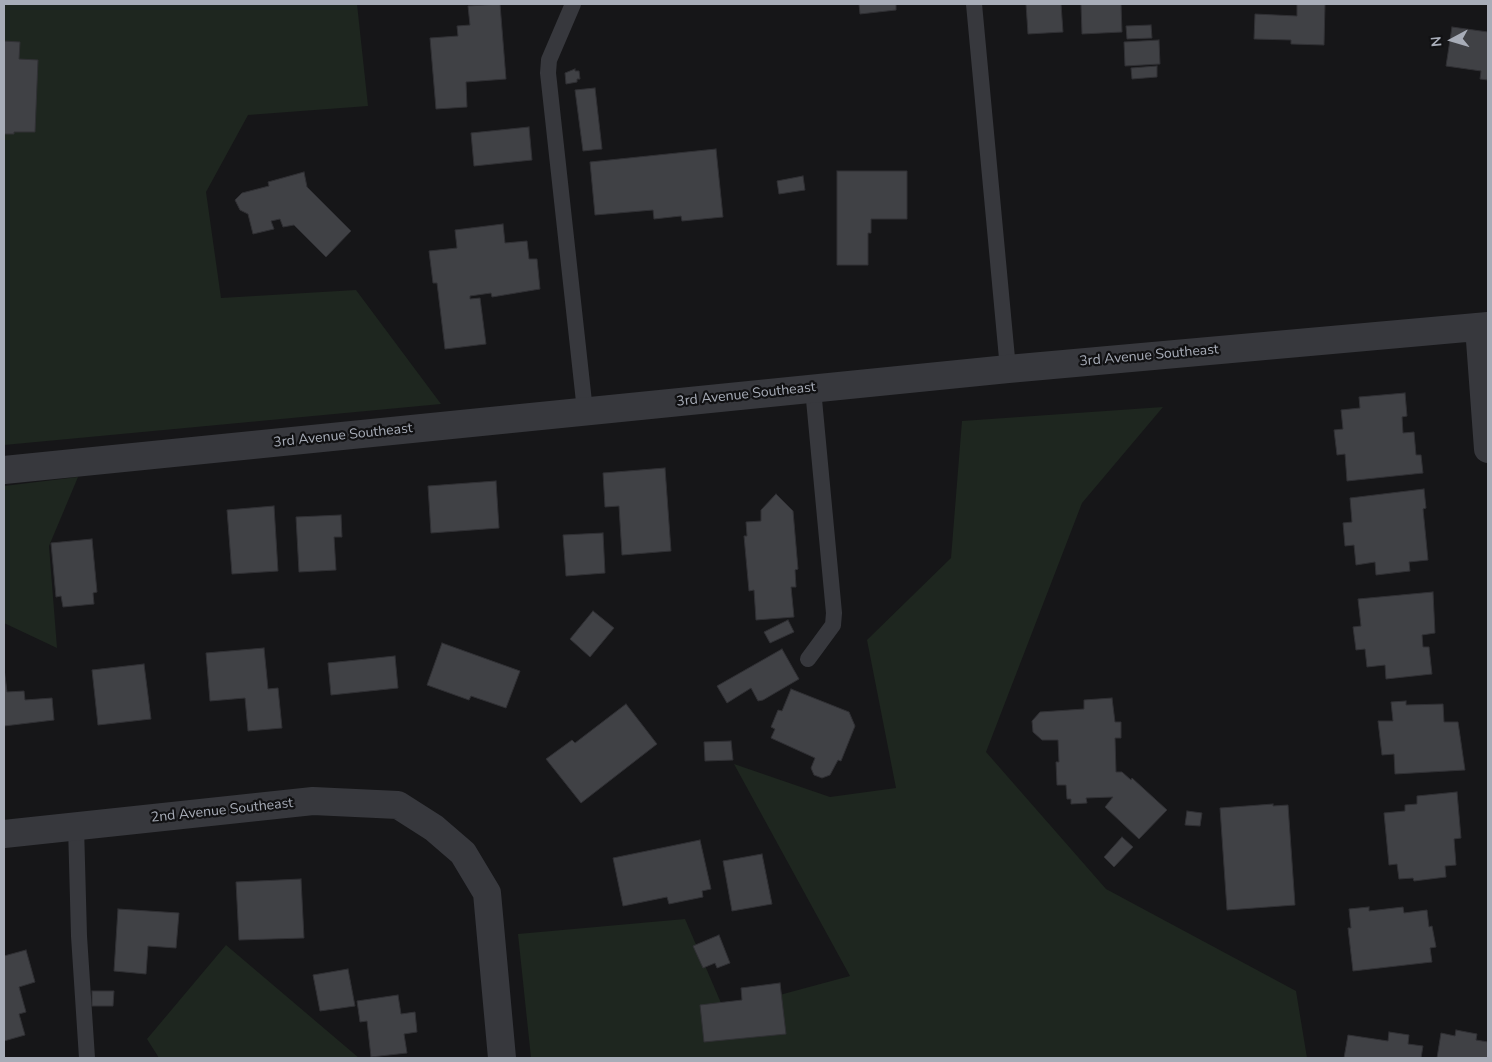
<!DOCTYPE html>
<html>
<head>
<meta charset="utf-8">
<style>
  body { margin:0 }
  #map { position:relative; width:1492px; height:1062px; overflow:hidden; background:#161618; font-family:"Nunito Sans",sans-serif }
  canvas { display:block }
  .frame { position:absolute; inset:0; border:5px solid #a8adb8; pointer-events:none }
  .north { position:absolute; left:1427px; top:15px; width:50px; height:50px; -webkit-text-stroke:4px #111113; paint-order:stroke; rotate:264deg; font-size:14px; font-weight:700; line-height:20px; text-align:center; color:#a8adb8 }
  .north::after { content:''; display:block; margin:auto; width:18px; height:22px; background:#a8adb8; clip-path:polygon(50% 0,100% 100%,50% 72%,0 100%) }
</style>
</head>
<body>
<div id="map">
<canvas width="1492" height="1062"></canvas>
<div class="frame"></div>
<div class="north">N</div>
</div>
<script>
const context = document.querySelector('canvas').getContext('2d');
context.lineJoin = 'round';
function fillPath(path, color) { context.fillStyle = color; context.fill(path, 'evenodd'); }
const shape = rows => new Path2D(rows.map(r => 'M' + r).join(''));
function stroke(path, color, width, dash) { context.strokeStyle = color; context.lineWidth = width; context.lineCap = dash ? 'butt' : 'round'; context.setLineDash(dash || []); context.stroke(path); }
function write(font, color, halo, rows, align = 'center') {
  context.font = font + ' "Nunito Sans",sans-serif'; context.lineWidth = 4.5; context.setLineDash([]); context.textBaseline = 'middle'; context.strokeStyle = halo; context.fillStyle = color; for (const [text, x, y, turn = 0] of rows) {
    context.save(); context.translate(x, y); context.rotate((+turn || 0) * Math.PI / 180); context.textAlign = isNaN(turn) ? turn : align; if (halo) context.strokeText(text, 0, 0); context.fillText(text, 0, 0); context.restore();
  }
}
fillPath(shape([
  [4,4,357,4,368,106,248,115,206,192,221,298,356,290,441,404,4,445],
  [1163,407,1082,503,986,752,1106,889,1296,991,1307,1058,531,1058,518,934,685,919,724,1010,850,976,734,764,830,797,896,788,867,640,951,558,962,421],
  [78,477,49,546,57,648,4,623,4,486],
  [226,945,359,1058,159,1058,147,1039]
]), '#1e261f');
const building = shape([
  [500,4,506,79,466,82,467,107,436,109,430,38,458,36,457,26,470,25,468,6,500,4],
  [859,4,896,4,896,10,860,14,859,4],
  [1026,4,1061,4,1063,32,1028,34,1026,4],
  [1081,4,1121,4,1122,32,1082,34,1081,4],
  [1297,4,1325,4,1324,45,1291,44,1291,40,1254,39,1255,14,1297,16,1297,4],
  [1151,25,1152,38,1127,39,1126,26,1151,25],
  [1452,27,1488,32,1488,80,1480,79,1481,71,1446,66,1452,27],
  [1159,40,1160,64,1125,66,1124,42,1159,40],
  [4,41,20,42,19,59,38,60,35,132,14,132,14,134,4,134,4,41],
  [1157,66,1157,77,1132,79,1131,68,1157,66],
  [575,69,575,71,579,71,580,79,577,79,577,82,566,84,565,73,575,69],
  [595,88,602,149,583,151,575,90,595,88],
  [529,127,532,160,474,166,471,133,529,127],
  [716,149,723,217,682,221,681,216,654,219,653,210,595,215,590,162,716,149],
  [837,171,907,171,907,219,871,219,871,233,868,233,868,265,837,265,837,171],
  [304,172,307,187,351,231,326,257,294,225,283,227,280,219,271,221,274,229,253,234,248,214,240,210,235,200,242,193,269,186,268,182,304,172],
  [803,176,805,190,779,194,777,181,803,176],
  [503,224,505,243,527,241,529,259,537,259,540,289,492,297,491,293,470,296,470,299,480,298,486,344,445,349,437,283,433,283,429,251,457,248,455,230,503,224],
  [1405,393,1407,416,1402,417,1403,433,1414,432,1416,455,1421,455,1423,473,1347,481,1345,454,1337,455,1334,430,1343,429,1341,410,1360,408,1359,397,1405,393],
  [665,468,671,551,622,555,619,506,605,507,603,473,665,468],
  [496,481,499,528,431,533,428,486,496,481],
  [1424,489,1426,508,1423,509,1428,560,1409,562,1410,571,1376,575,1375,562,1356,565,1354,545,1345,546,1343,523,1352,522,1350,498,1424,489],
  [776,494,793,511,798,569,795,570,796,587,791,587,794,617,756,620,754,590,749,591,744,536,747,536,746,522,761,521,761,510,776,494],
  [274,506,278,571,232,574,227,510,274,506],
  [341,515,342,537,334,537,336,570,299,572,296,517,341,515],
  [603,533,605,573,566,576,563,535,603,533],
  [92,539,97,592,93,593,94,604,63,607,61,596,56,597,51,543,92,539],
  [1433,592,1435,633,1422,635,1423,647,1429,647,1432,674,1386,679,1385,665,1367,667,1365,649,1356,650,1353,627,1361,626,1358,599,1433,592],
  [593,611,614,628,590,657,570,639,593,611],
  [788,620,794,632,770,643,764,632,788,620],
  [442,643,520,671,506,708,471,696,469,700,427,685,442,643],
  [264,648,268,689,278,688,282,728,248,731,245,698,210,701,206,653,264,648],
  [782,649,799,679,763,700,758,701,751,688,727,703,717,686,782,649],
  [395,656,398,688,331,695,328,663,395,656],
  [144,664,151,719,98,725,92,670,144,664],
  [4,668,7,692,24,691,25,700,52,698,54,720,4,726,4,668],
  [791,689,849,712,855,726,841,761,838,760,830,775,822,778,814,775,811,768,815,758,771,738,775,729,771,727,778,710,782,711,791,689],
  [1112,698,1115,722,1121,722,1121,738,1115,738,1116,772,1122,772,1131,780,1132,778,1167,810,1139,839,1105,807,1113,797,1086,798,1087,803,1071,804,1071,799,1067,799,1066,785,1057,785,1056,762,1059,762,1058,740,1042,740,1033,732,1032,721,1040,712,1084,709,1084,700,1112,698],
  [1406,701,1406,705,1443,704,1444,722,1458,722,1465,770,1395,774,1394,754,1382,755,1378,721,1393,721,1391,702,1406,701],
  [626,704,657,744,581,803,546,759,572,740,575,743,626,704],
  [731,741,733,760,705,761,704,742,731,741],
  [1457,792,1461,838,1454,839,1456,865,1445,866,1446,877,1414,881,1413,878,1399,879,1397,864,1389,865,1384,813,1405,811,1405,805,1417,804,1417,796,1457,792],
  [1273,804,1273,806,1288,805,1295,905,1227,910,1220,808,1273,804],
  [1187,811,1202,813,1200,826,1185,825,1187,811],
  [1122,837,1133,847,1114,867,1104,857,1122,837],
  [700,840,711,889,702,891,703,897,669,904,667,897,623,906,613,858,700,840],
  [762,854,772,904,732,911,723,861,762,854],
  [301,879,304,938,239,940,236,882,301,879],
  [1369,907,1369,911,1403,907,1404,913,1427,910,1429,927,1432,926,1436,947,1430,948,1432,962,1353,971,1348,928,1351,928,1349,909,1369,907],
  [118,909,179,913,176,948,148,946,146,974,114,971,118,909],
  [719,935,730,963,717,968,715,963,703,968,693,946,719,935],
  [26,950,35,982,19,987,26,1012,19,1014,25,1035,4,1041,4,956,26,950],
  [348,969,355,1006,320,1011,313,975,348,969],
  [780,983,786,1034,704,1042,700,1005,742,1000,741,988,780,983],
  [92,991,114,991,113,1006,92,1006,92,991],
  [398,995,401,1014,415,1012,417,1032,404,1034,407,1053,371,1057,367,1021,360,1022,357,1001,398,995],
  [1456,1030,1477,1034,1476,1040,1488,1042,1488,1058,1437,1058,1441,1033,1455,1036,1456,1030],
  [1389,1032,1409,1035,1408,1044,1423,1046,1421,1058,1344,1058,1348,1035,1388,1041,1389,1032]
]);
fillPath(building, '#404145');
stroke(building, '#303034', 1);
stroke(shape([
  [573,4,549,60,548,73,585,411],
  [974,4,1008,369],
  [808,659,833,625,834,613,813,389],
  [76,826,79,936,87,1058]
]), '#37383d', 16);
stroke(shape([
  [1479,327,1488,449],
  [4,470,1008,369,1488,326],
  [4,834,313,801,398,805,434,828,463,853,487,893,502,1058]
]), '#37383d', 28);
write('14px', '#a8adb8', '#111113', [
  ["3rd Avenue Southeast",1149,356,-5],
  ["3rd Avenue Southeast",746,395,-6],
  ["3rd Avenue Southeast",343,436,-6],
  ["2nd Avenue Southeast",222,811,-6]
]);
</script>
</body>
</html>
